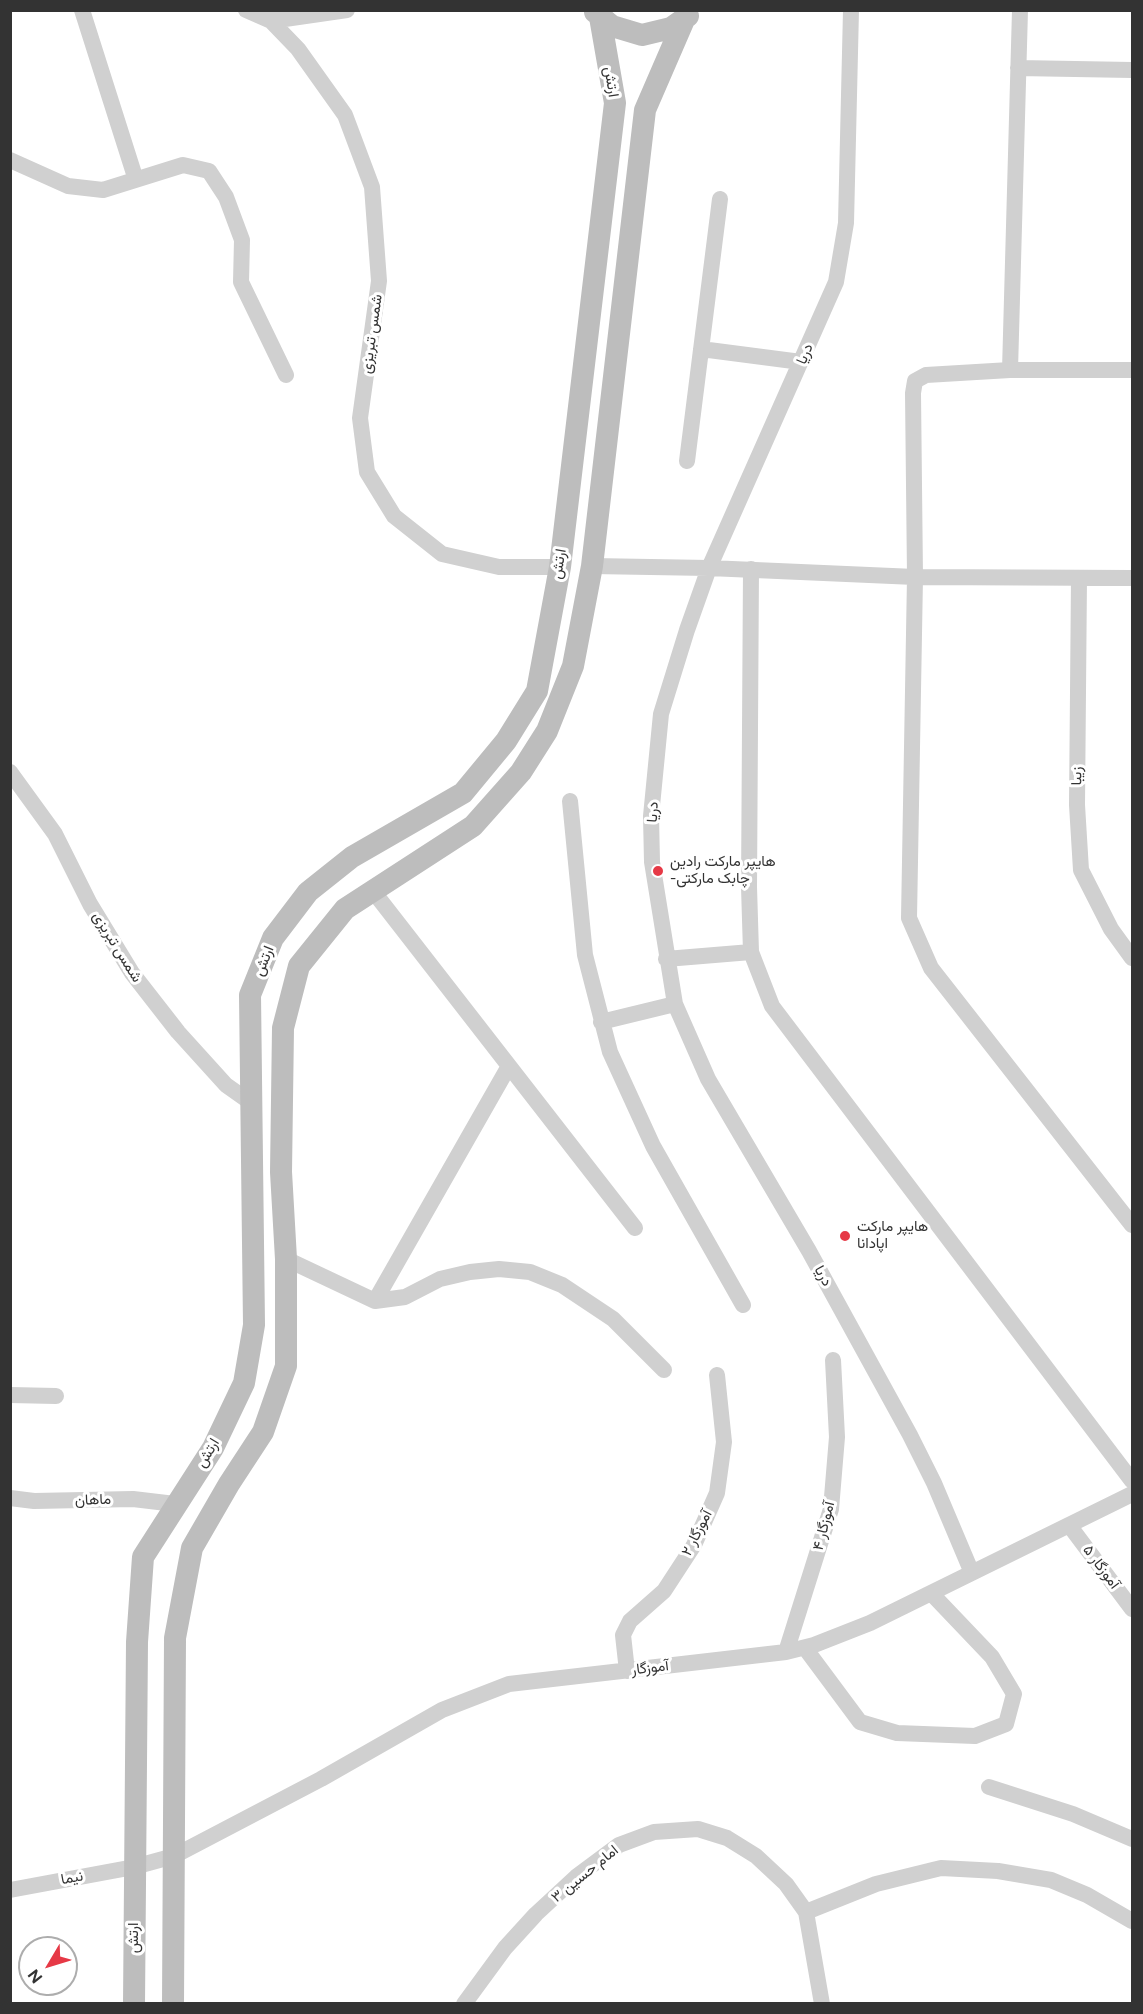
<!DOCTYPE html>
<html>
<head>
<meta charset="utf-8">
<style>
  body { margin:0 }
  #map { position:relative; width:1143px; height:2014px; overflow:hidden; background:#fff; font-family:Figtree,sans-serif }
  canvas { display:block }
  .frame { position:absolute; inset:0; border:12px solid #333; pointer-events:none }
  .north { position:absolute; left:18px; top:1936px; width:60px; height:60px; box-sizing:border-box; background:#fff; border:2px solid #adadad; border-radius:50%; rotate:232deg; font-size:16px; font-weight:700; line-height:24px; text-align:center; color:#333 }
  .north::after { content:''; display:block; margin:auto; width:21px; height:27px; background:#e63946; clip-path:polygon(50% 0,100% 100%,50% 72%,0 100%) }
</style>
</head>
<body>
<div id="map">
<canvas width="1143" height="2014"></canvas>
<div class="frame"></div>
<div class="north">N</div>
</div>
<script>
const context = document.querySelector('canvas').getContext('2d');
context.lineJoin = 'round';
const shape = rows => new Path2D(rows.map(r => 'M' + r).join(''));
function stroke(path, color, width, dash) { context.strokeStyle = color; context.lineWidth = width; context.lineCap = dash ? 'butt' : 'round'; context.setLineDash(dash || []); context.stroke(path); }
function write(font, color, halo, rows, align = 'center') {
  context.font = font + ' Figtree,Vazirmatn,sans-serif'; context.lineWidth = 6; context.setLineDash([]); context.textBaseline = 'middle'; context.strokeStyle = halo; context.fillStyle = color; for (const [text, x, y, turn = 0] of rows) {
    context.save(); context.translate(x, y); context.rotate((+turn || 0) * Math.PI / 180); context.textAlign = isNaN(turn) ? turn : align; if (halo) context.strokeText(text, 0, 0); context.fillText(text, 0, 0); context.restore();
  }
}
stroke(shape([
  [82,10,136,180],
  [246,10,271,21,298,49,345,115,372,187,379,281,360,418,367,472,394,516,442,554,499,567,560,567],
  [851,10,846,223,836,282,709,568,687,630,661,714,651,816,652,862,675,1004,708,1079,809,1251,910,1435,934,1483,972,1573],
  [274,14,271,21,347,10],
  [1018,68,1132,70],
  [10,160,68,186,103,190,183,165,209,171,226,197,242,240,241,282,286,375],
  [701,349,801,362],
  [1010,370,1020,10],
  [1132,370,1010,370,926,375,915,381,913,393,915,577,909,918,931,968,1132,1225],
  [687,461,720,199],
  [592,566,709,568,915,577,1132,578],
  [751,569,749,887,751,952,772,1006,1132,1481],
  [1079,578,1077,805,1081,870,1111,929,1132,958],
  [10,772,55,834,90,904,132,973,178,1032,226,1085,250,1102],
  [570,801,585,955,610,1052,653,1146,743,1305],
  [373,891,635,1228],
  [666,959,751,952],
  [601,1022,675,1004],
  [286,1259,375,1301,405,1297,440,1279,470,1272,499,1269,530,1272,562,1285,613,1319,664,1370],
  [375,1301,509,1066],
  [10,1395,56,1396],
  [10,1498,34,1501,133,1499,175,1504],
  [1069,1525,1132,1609],
  [805,1648,860,1722,897,1733,975,1736,1006,1724,1014,1694,992,1657,931,1593],
  [786,1652,831,1509,837,1437,833,1360],
  [627,1671,623,1635,630,1621,664,1591,694,1545,717,1493,724,1442,717,1375],
  [989,1787,1073,1814,1132,1839],
  [10,1890,134,1867,174,1856,321,1779,442,1710,509,1684,786,1652,814,1645,870,1623,1132,1494],
  [806,1912,876,1884,941,1868,998,1871,1051,1880,1087,1895,1132,1921],
  [464,2004,505,1948,536,1914,576,1877,619,1845,654,1832,698,1829,727,1838,756,1856,786,1884,806,1912,822,2004]
]), '#d0d0d0', 16);
stroke(shape([
  [595,12,612,26,642,35,671,28,688,16],
  [134,2004,137,1642,143,1557,213,1448,244,1383,254,1325,250,995,273,938,308,892,352,857,463,793,506,741,537,691,560,567,615,103,600,17],
  [173,2004,175,1638,192,1548,229,1484,263,1432,286,1366,286,1259,281,1172,283,1028,299,966,345,909,473,826,521,772,547,731,573,666,592,566,645,110,684,20]
]), '#bdbdbd', 22);
for (const [x, y, r, color] of [
  [658,871,6,"#e63946"],
  [845,1236,6,"#e63946"]
]) { const dot = new Path2D(); dot.arc(x, y, r, 0, 2 * Math.PI); context.fillStyle = color; context.fill(dot); stroke(dot, '#fff', 2); }
write('15px', '#333', '#fff', [
  ["ارتش",611,82,81],
  ["شمس تبریزی",372,334,-82],
  ["دریا",805,354,-67],
  ["ارتش",559,564,-81],
  ["زیبا",1077,776,-89],
  ["دریا",653,812,-87],
  ["شمس تبریزی",117,947,58],
  ["ارتش",264,961,-68],
  ["دریا",823,1276,61],
  ["ارتش",208,1453,-59],
  ["ماهان",93,1500,-2],
  ["آموزگار ۴",824,1526,-76],
  ["آموزگار ۲",697,1533,-63],
  ["آموزگار ۵",1101,1567,53],
  ["آموزگار",650,1668,-7],
  ["امام حسین ۳",585,1874,-39],
  ["نیما",72,1878,-10],
  ["ارتش",134,1938,-90]
]);
write('15px', '#333', '#fff', [
  ["هایپر مارکت رادین",670,862],
  ["-چابک مارکتی",670,879],
  ["هایپر مارکت",857,1227],
  ["اپادانا",857,1244]
], 'left');
</script>
</body>
</html>
